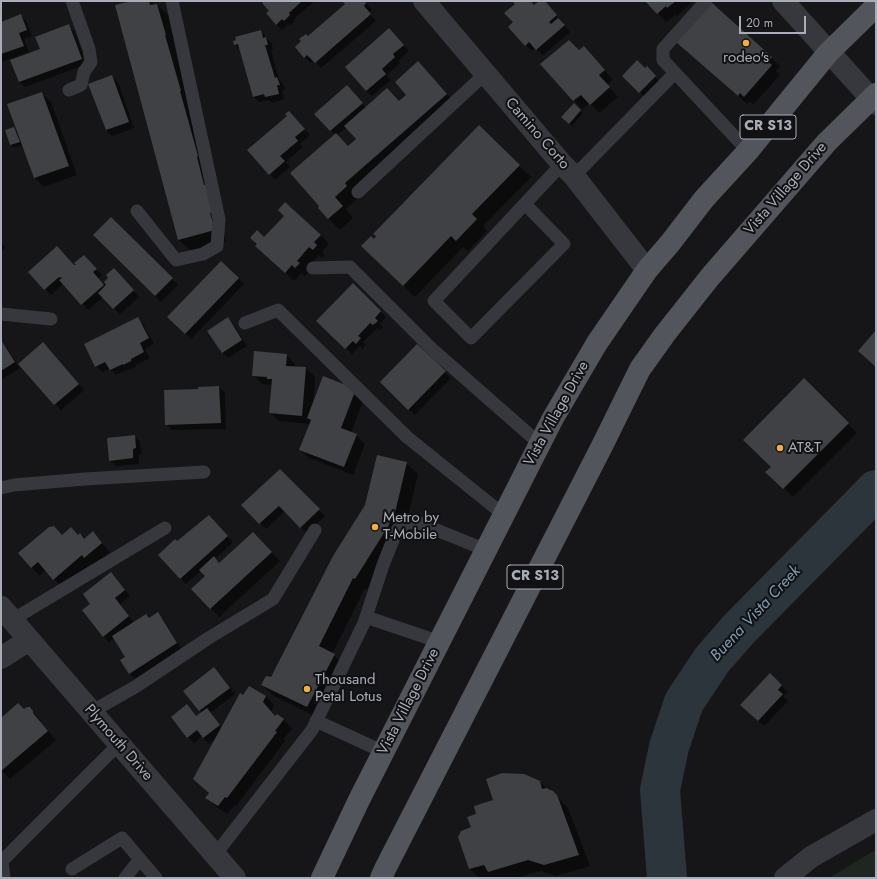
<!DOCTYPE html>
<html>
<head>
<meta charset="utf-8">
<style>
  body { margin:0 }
  #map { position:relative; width:877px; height:879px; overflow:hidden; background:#161618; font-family:Jost,sans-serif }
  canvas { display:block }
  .frame { position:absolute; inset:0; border:2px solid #a8adb8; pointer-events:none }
  .scale { position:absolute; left:739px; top:16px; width:67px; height:18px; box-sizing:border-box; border:2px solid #a8adb8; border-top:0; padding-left:5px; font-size:12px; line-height:14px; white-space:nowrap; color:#a8adb8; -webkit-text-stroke:3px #111113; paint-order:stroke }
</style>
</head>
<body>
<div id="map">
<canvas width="877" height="879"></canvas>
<div class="frame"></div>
<div class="scale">20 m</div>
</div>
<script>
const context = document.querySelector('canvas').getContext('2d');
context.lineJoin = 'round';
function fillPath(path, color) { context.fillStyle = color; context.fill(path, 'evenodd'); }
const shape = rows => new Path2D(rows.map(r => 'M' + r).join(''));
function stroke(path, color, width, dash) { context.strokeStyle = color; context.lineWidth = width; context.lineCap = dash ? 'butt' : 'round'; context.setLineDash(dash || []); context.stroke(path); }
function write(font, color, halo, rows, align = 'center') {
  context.font = font + ' Jost,sans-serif'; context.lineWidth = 4; context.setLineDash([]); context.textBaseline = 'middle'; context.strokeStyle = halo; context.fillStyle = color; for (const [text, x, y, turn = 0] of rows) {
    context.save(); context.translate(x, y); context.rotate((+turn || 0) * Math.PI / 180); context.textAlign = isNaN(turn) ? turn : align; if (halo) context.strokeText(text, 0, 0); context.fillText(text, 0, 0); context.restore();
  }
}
fillPath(shape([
  [876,850,876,878,829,878,870,853]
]), '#1e261f');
fillPath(shape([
  [136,1,151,1,155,5,157,5,169,16,226,242,191,251,179,240,117,6],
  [266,1,315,1,294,19,295,21,290,26,289,24,282,30,276,24],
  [345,1,364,1,372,10,369,12,376,21,321,68,314,60,311,63,305,57,308,37,346,4],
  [515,1,530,1,534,6,541,1,544,1,570,32,543,55,535,48,532,51,526,45,514,23,517,4],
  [646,1,694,1,677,16,675,15,666,22],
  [712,4,780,66,776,71,780,75,753,105,750,101,747,104,686,50],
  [20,15,26,21,32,36,24,39,29,52,1,62,1,23],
  [68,26,74,31,87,64,25,87,19,82,41,50],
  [260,31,272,44,273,50,271,51,279,79,283,84,285,90,282,91,284,99,272,103,269,100,259,102,254,97,241,50,235,45,234,42],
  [395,36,409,51,398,61,400,63,387,75,391,80,372,96,366,91],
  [592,56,613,80,607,85,618,97,599,113,590,103,581,110,582,109,542,65],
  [418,63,458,106,355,195,358,198,346,209,353,218,340,230,328,218,335,135,316,114,353,92,366,108,400,102,408,95],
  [346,128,357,140,349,147,337,135],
  [647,68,661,83,646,98,623,76,645,69],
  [112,77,118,82,134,128,112,136,106,130,90,85],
  [42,93,51,102,77,175,44,187,35,178,23,145,14,148,11,145,6,130,13,128,19,133],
  [574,105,583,113,572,126,562,117],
  [294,119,310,135,300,144,303,147,286,162,290,167,275,180,270,174],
  [479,127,531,177,483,226,487,231,468,251,463,247,415,297,374,258,374,240],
  [111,218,178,285,161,302,94,235],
  [321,235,329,244,322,252,325,255,322,258,319,255,305,270,308,273,305,276,302,273,294,281,266,254,264,239],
  [1,242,6,247,1,251],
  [90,262,102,275,98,278,106,287,119,276,139,297,120,314,103,297,88,310,63,284,51,295,29,272,75,266],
  [221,262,244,284,191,339,168,317],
  [353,285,386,317,380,324,383,327,380,330,377,328,363,342,366,345,362,349,360,346,352,354,318,321],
  [137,318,143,324,154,344,145,349,150,358,136,365,136,367,130,370,129,369,116,375,110,368,102,372,96,366],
  [227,319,233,324,247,346,228,358,223,353,208,331],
  [2,342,7,348,20,368,1,380],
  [417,345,451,378,415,415,381,382],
  [49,349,84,390,61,410,20,364],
  [286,355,295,364,295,367,306,368,315,377,313,404,355,390,364,398,351,433,356,435,365,444,353,475,309,458,300,450,310,424,279,421,270,412,273,385,262,384,253,375],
  [804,380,857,433,793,497,767,472,772,467],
  [219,387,225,393,226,429,172,430,166,424,199,389],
  [134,436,140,442,142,454,138,455,139,464,116,466,110,460],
  [406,463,418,474,405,529,367,590,365,588,332,654,346,666,319,718,274,696,262,685,271,679],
  [280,470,325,516,307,533,285,511,266,529,243,506],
  [209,516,233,542,215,559,220,564,262,542,280,561,219,617,211,608,206,576,201,571,186,584,180,578,177,542],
  [93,533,110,552,94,566,92,563,63,588,46,570,40,576,31,567,62,536,79,536,84,540],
  [111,573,130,596,120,604,134,623,149,619,158,614,163,619,182,650,135,679,129,673,126,657,114,638,109,642,103,636,91,604],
  [220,675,235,694,210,713,222,728,244,697,266,696,274,705,271,712,275,717,277,715,284,720,292,729,283,740,285,741,236,806,235,805,227,814,215,806,207,797,210,794,217,738,209,744,202,736,194,743,188,737,187,706,197,717,202,713,200,710],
  [770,675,788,692,783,696,788,701,764,726,747,710],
  [29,708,38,717,41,721,41,723,56,740,10,779,1,770,1,719],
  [540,782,548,790,552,791,568,808,590,866,556,876,540,871,516,878,495,878,494,877,479,878,470,869,472,827,477,814,494,800]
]), '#0007');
stroke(shape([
  [667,878,660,790,669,747,684,702,712,660,738,630,876,490]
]), '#2c353c', 40);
fillPath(shape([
  [132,1,149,1,150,5,157,4,166,35,165,35,181,91,180,91,198,156,197,157,204,185,206,185,213,212,210,213,215,230,178,240,115,5],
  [264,1,302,1,289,13,290,15,284,21,282,19,276,25,266,13,269,11,262,3],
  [342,1,365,1,366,3,364,6,371,14,315,63,307,55,304,58,295,47,301,41,299,39,306,34,308,36,345,4],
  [512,1,530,1,534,5,539,1,545,1,557,15,549,22,551,24,558,18,565,25,536,50,529,42,525,46,508,27,513,22,504,13,515,4],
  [645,1,676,1,667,8,666,6,657,14],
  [711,2,772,57,768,62,772,65,744,97,740,93,738,96,676,42],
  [21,14,27,30,19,33,24,46,1,54,1,22],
  [69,24,82,59,19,82,10,60,40,49,35,37],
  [389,28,404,45,393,54,395,57,382,69,386,74,366,91,345,67],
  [261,30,263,38,266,37,268,45,265,45,275,78,277,77,280,85,277,85,279,94,265,97,264,94,253,97,238,44,234,45,233,41,236,40,235,37],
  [569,40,579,50,584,46,605,70,599,75,610,87,590,105,581,95,573,101,540,64],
  [637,60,645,68,647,66,656,76,639,93,622,76],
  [418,61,447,94,345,183,347,186,335,197,343,206,328,219,318,208,319,206,290,173,336,133,348,146,356,139,344,126,387,88,399,101,406,95,395,82],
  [112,75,129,122,106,130,88,84],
  [347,85,363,103,330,131,314,114],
  [42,92,69,166,34,178,7,104],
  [574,103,581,110,569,124,561,117],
  [289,111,305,129,295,137,298,141,280,156,285,161,269,175,247,150,287,116,285,114],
  [479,125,520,165,472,214,477,219,456,241,451,236,403,286,361,246,371,236,374,239,376,236,373,234],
  [14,127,20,142,10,145,5,130],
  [285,202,321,235,314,242,317,245,313,250,309,247,297,261,300,263,295,268,292,265,285,273,255,246,257,244,250,238,257,230,264,237,284,216,278,210],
  [111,217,173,278,155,296,93,235],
  [57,246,74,265,76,265,74,263,84,255,97,269,93,272,104,285,81,305,59,280,62,278,61,277,60,278,59,277,44,290,28,272],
  [221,261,239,278,185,334,167,317],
  [114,268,134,290,113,309,98,293,106,285,104,282,108,278,106,275],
  [353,283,381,311,375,318,378,321,373,325,370,323,358,336,361,338,356,344,353,341,345,349,316,321],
  [138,317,149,338,140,343,144,352,131,359,131,361,123,365,123,364,110,370,105,362,95,367,84,344],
  [228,317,242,340,222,353,207,331],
  [876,330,876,367,858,351],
  [1,340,15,362,1,371],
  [43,342,79,384,54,405,18,364],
  [417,344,446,371,408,410,380,382],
  [254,351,287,354,286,366,306,367,302,416,269,413,272,379,267,379,267,377,252,376],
  [323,376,356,389,341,428,357,434,344,467,299,450,311,420,307,418],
  [804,378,849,423,783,489,765,472,771,467,743,440],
  [219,386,221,423,165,425,164,390,198,389,198,387],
  [135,435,136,448,133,449,133,458,109,461,107,438],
  [377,455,407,462,394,517,355,579,353,578,319,646,335,654,307,707,261,685,266,676,271,677,333,556,365,505],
  [280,469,320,509,300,528,279,506,259,524,241,505],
  [209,515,228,536,180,579,158,555,175,539,177,541],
  [54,526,62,535,71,527,78,535,80,533,84,539,93,531,102,543,84,558,82,555,53,580,38,562,31,568,18,553,49,527],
  [253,532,272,552,210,609,191,589,205,576,199,570,214,556,219,563],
  [111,572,125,590,115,598,129,616,103,637,82,610,90,604,83,594],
  [158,612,177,643,129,674,120,660,125,657,112,636,146,614,149,618],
  [214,667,230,688,199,711,183,691],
  [770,673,782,685,778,690,783,694,758,721,740,705],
  [249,686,266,696,263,702,275,716,277,714,284,719,275,731,277,732,227,798,225,797,218,806,205,798,209,793,193,779,240,693,243,695],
  [18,703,24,709,27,707,30,707,33,711,33,713,48,731,1,771,1,718],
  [187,704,196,716,207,708,220,725,203,738,197,730,187,738,171,717],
  [502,773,524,774,540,781,542,789,546,788,553,791,557,795,560,803,579,855,544,865,528,860,488,872,484,865,469,869,458,837,461,831,471,827,467,817,476,814,474,806,493,800,486,779]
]), '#404145');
stroke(shape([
  [706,1,663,49,663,60,748,151],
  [69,90,81,85,84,72,91,62,89,49,72,1],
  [574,176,675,73],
  [358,192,485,74],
  [525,204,564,244,471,338,434,301,562,164],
  [137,211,176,260,203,254,217,246,219,219,172,1],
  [313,268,350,267,433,350,540,444],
  [1,314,51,319],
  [245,323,278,310,407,437,504,515],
  [1,488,14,485,85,479,204,472],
  [366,617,440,642],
  [12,620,165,528],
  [91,712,135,687,207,639,273,599,315,530],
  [316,721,384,752],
  [215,855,312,730,364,623,383,565,397,530,406,523,417,522,486,550],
  [72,869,122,838,156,878],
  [4,878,2,861,119,744],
  [125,878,140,859]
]), '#37383d', 13);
stroke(shape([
  [1,658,29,640]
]), '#37383d', 22);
stroke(shape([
  [424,1,562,164,574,176,647,270],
  [783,1,876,104],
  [1,607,235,878],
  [785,878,811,857,876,820]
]), '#37383d', 22);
stroke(shape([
  [322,878,359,800,553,418,597,343,647,270,671,242,704,199,748,151,828,53,876,6],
  [381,878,385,869,602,446,640,369,665,334,710,277,827,142,876,94]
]), '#53555c', 22);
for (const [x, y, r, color] of [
  [746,43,4,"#f2b134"],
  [780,448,4,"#f2b134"],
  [375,527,4,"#f2b134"],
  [307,689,4,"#f2b134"]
]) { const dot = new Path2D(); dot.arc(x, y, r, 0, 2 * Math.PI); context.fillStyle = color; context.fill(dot); stroke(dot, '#111113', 1.5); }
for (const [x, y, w] of [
  [768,127,56],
  [535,577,56]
]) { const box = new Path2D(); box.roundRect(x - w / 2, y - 12, w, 24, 3); context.fillStyle = '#111113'; context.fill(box); stroke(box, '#a8adb8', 1); }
write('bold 14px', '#a8adb8', null, [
  ["CR S13",768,127],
  ["CR S13",535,577]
]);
write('15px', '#a8adb8', '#111113', [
  ["rodeo's",746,58,"center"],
  ["AT&T",788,448],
  ["Metro by",383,518],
  ["T-Mobile",383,535],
  ["Thousand",315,680],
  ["Petal Lotus",315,697]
], 'left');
write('15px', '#a8adb8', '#111113', [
  ["Camino Corto",537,134,49],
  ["Vista Village Drive",786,189,-49],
  ["Vista Village Drive",557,414,-61],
  ["Vista Village Drive",409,702,-63],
  ["Plymouth Drive",118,743,49]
]);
write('italic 16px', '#7f9bb3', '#111113', [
  ["Buena Vista Creek",756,614,-47]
]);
</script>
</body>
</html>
